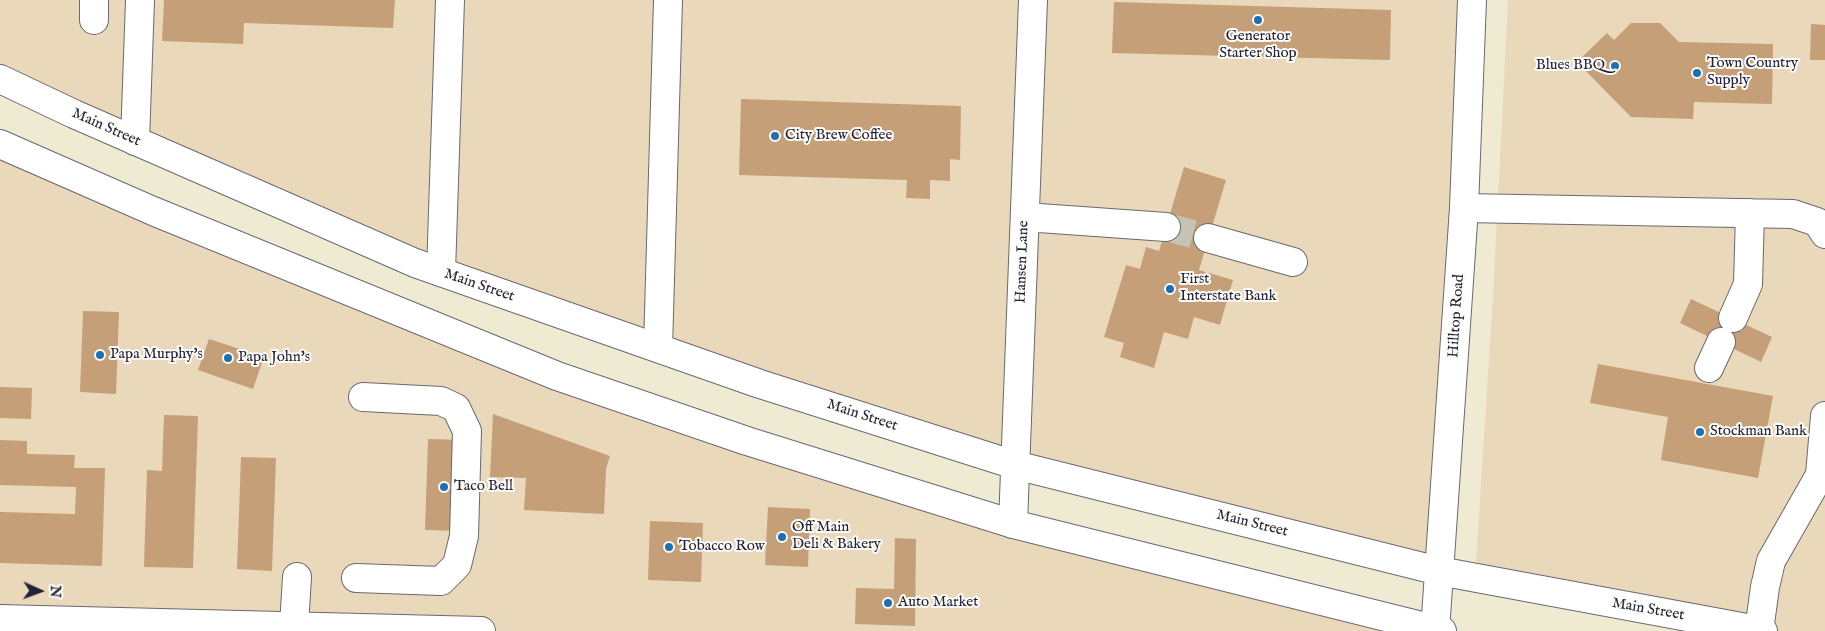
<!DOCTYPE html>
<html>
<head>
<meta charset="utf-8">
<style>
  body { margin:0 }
  #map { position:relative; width:1825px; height:631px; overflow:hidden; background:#efebd2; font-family:"IM FELL English",serif }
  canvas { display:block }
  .north { position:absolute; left:15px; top:566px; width:50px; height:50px; -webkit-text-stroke:4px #fdfcf7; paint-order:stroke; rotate:92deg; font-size:14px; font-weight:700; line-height:20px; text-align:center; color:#22223b }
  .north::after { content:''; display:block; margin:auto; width:18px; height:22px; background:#22223b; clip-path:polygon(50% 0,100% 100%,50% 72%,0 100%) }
</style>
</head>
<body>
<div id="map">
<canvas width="1825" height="631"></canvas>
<div class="north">N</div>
</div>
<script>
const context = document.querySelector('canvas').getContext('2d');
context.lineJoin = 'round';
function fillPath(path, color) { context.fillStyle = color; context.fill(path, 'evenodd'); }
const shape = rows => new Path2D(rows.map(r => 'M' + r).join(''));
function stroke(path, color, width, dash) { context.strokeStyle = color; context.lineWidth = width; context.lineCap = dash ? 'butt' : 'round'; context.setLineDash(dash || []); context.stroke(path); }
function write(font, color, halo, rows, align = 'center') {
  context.font = font + ' "IM FELL English",serif'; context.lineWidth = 4; context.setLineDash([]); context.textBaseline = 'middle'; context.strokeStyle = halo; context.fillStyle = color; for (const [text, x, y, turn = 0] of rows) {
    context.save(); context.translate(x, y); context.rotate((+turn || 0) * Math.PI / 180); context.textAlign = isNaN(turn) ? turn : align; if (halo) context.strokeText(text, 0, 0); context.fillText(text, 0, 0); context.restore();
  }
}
fillPath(shape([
  [0,0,1472,0,1439,571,1015,465,441,272,0,71],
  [1508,0,1825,0,1825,631,1763,631,1475,578,1493,296],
  [0,144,386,308,1013,524,1442,631,257,631,0,623]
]), '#ead8ba');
fillPath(shape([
  [164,0,395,0,393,28,244,23,243,44,162,41],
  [1114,2,1391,10,1390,60,1112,53],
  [1631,23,1660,23,1679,42,1773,44,1772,104,1694,102,1693,119,1631,117,1577,62,1607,33,1614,40],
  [1811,24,1825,25,1825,60,1810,60],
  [741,99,961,106,960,160,950,159,950,181,930,180,930,199,906,198,907,180,739,175],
  [1184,167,1226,180,1199,270,1233,280,1220,325,1194,317,1188,339,1164,332,1154,368,1120,357,1124,343,1104,337,1126,265,1140,269,1146,247,1159,251],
  [1691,299,1772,337,1761,362,1680,323],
  [83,311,119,312,116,394,80,392],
  [209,339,264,357,253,389,198,370],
  [1598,364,1773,396,1758,478,1661,460,1668,417,1590,403],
  [0,387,32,388,31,419,0,418],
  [493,414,610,456,606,469,604,514,524,510,526,478,490,477],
  [164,415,198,416,193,568,144,567,147,470,162,471],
  [428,439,464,440,461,531,425,530],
  [0,440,27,441,27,454,75,455,74,468,105,468,102,566,0,563,0,512,75,514,76,487,0,485],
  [241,457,276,458,272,571,237,569],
  [768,507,810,509,808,567,765,565],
  [650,521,703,523,701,582,648,580],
  [895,538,916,539,915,626,855,624,856,588,894,589]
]), '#c49f77');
stroke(shape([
  [1166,227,1208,238]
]), '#c6c3b4', 28, [28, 14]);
const minor = shape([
  [94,20,94,0],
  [135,141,140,0],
  [1464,208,1793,214,1817,222,1825,234],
  [1025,217,1166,227],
  [1208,238,1293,262],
  [441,272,450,0],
  [1733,318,1748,284,1750,213],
  [658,348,668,0],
  [1709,368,1721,342],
  [1013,524,1033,0],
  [356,578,441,581,457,565,464,536,467,431,456,408,441,401,363,397],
  [0,619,481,631],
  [294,626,297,577],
  [1759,631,1765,587,1771,561,1820,475,1825,416]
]);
const major = shape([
  [0,79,74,114,415,263,760,384,1015,465,1439,571,1763,631],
  [0,144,153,211,557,376,747,441,1013,524,1442,631],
  [1435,631,1464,208,1472,0]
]);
stroke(minor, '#6a6870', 30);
stroke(major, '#6a6870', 30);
stroke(minor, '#fff', 28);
stroke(major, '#fff', 28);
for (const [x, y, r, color] of [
  [1258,20,5,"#1f6fb2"],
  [1615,66,5,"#1f6fb2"],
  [1697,73,5,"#1f6fb2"],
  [775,136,5,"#1f6fb2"],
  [1170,289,5,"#1f6fb2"],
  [100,355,5,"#1f6fb2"],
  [228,358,5,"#1f6fb2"],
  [1700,432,5,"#1f6fb2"],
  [444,487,5,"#1f6fb2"],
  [782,537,5,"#1f6fb2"],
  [669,547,5,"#1f6fb2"],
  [888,603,5,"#1f6fb2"]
]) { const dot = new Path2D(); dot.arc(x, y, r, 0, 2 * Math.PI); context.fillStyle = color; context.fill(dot); stroke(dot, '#fdfcf7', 2); }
write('15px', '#22223b', '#fdfcf7', [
  ["Generator",1258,37,"center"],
  ["Starter Shop",1258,54,"center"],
  ["Town Country",1707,64],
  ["Supply",1707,81],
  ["Blues BBQ",1605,66,"right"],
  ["City Brew Coffee",785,136],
  ["First",1180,280],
  ["Interstate Bank",1180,297],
  ["Papa Murphy's",110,355],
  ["Papa John's",238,358],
  ["Stockman Bank",1710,432],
  ["Taco Bell",454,487],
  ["Off Main",792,528],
  ["Deli & Bakery",792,545],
  ["Tobacco Row",679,547],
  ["Auto Market",898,603]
], 'left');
write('15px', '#22223b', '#fdfcf7', [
  ["Main Street",106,128,24],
  ["Hansen Lane",1023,262,-88],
  ["Main Street",479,286,19],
  ["Hilltop Road",1457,316,-86],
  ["Main Street",862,416,18],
  ["Main Street",1252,524,14],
  ["Main Street",1648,610,10]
]);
</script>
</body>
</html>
